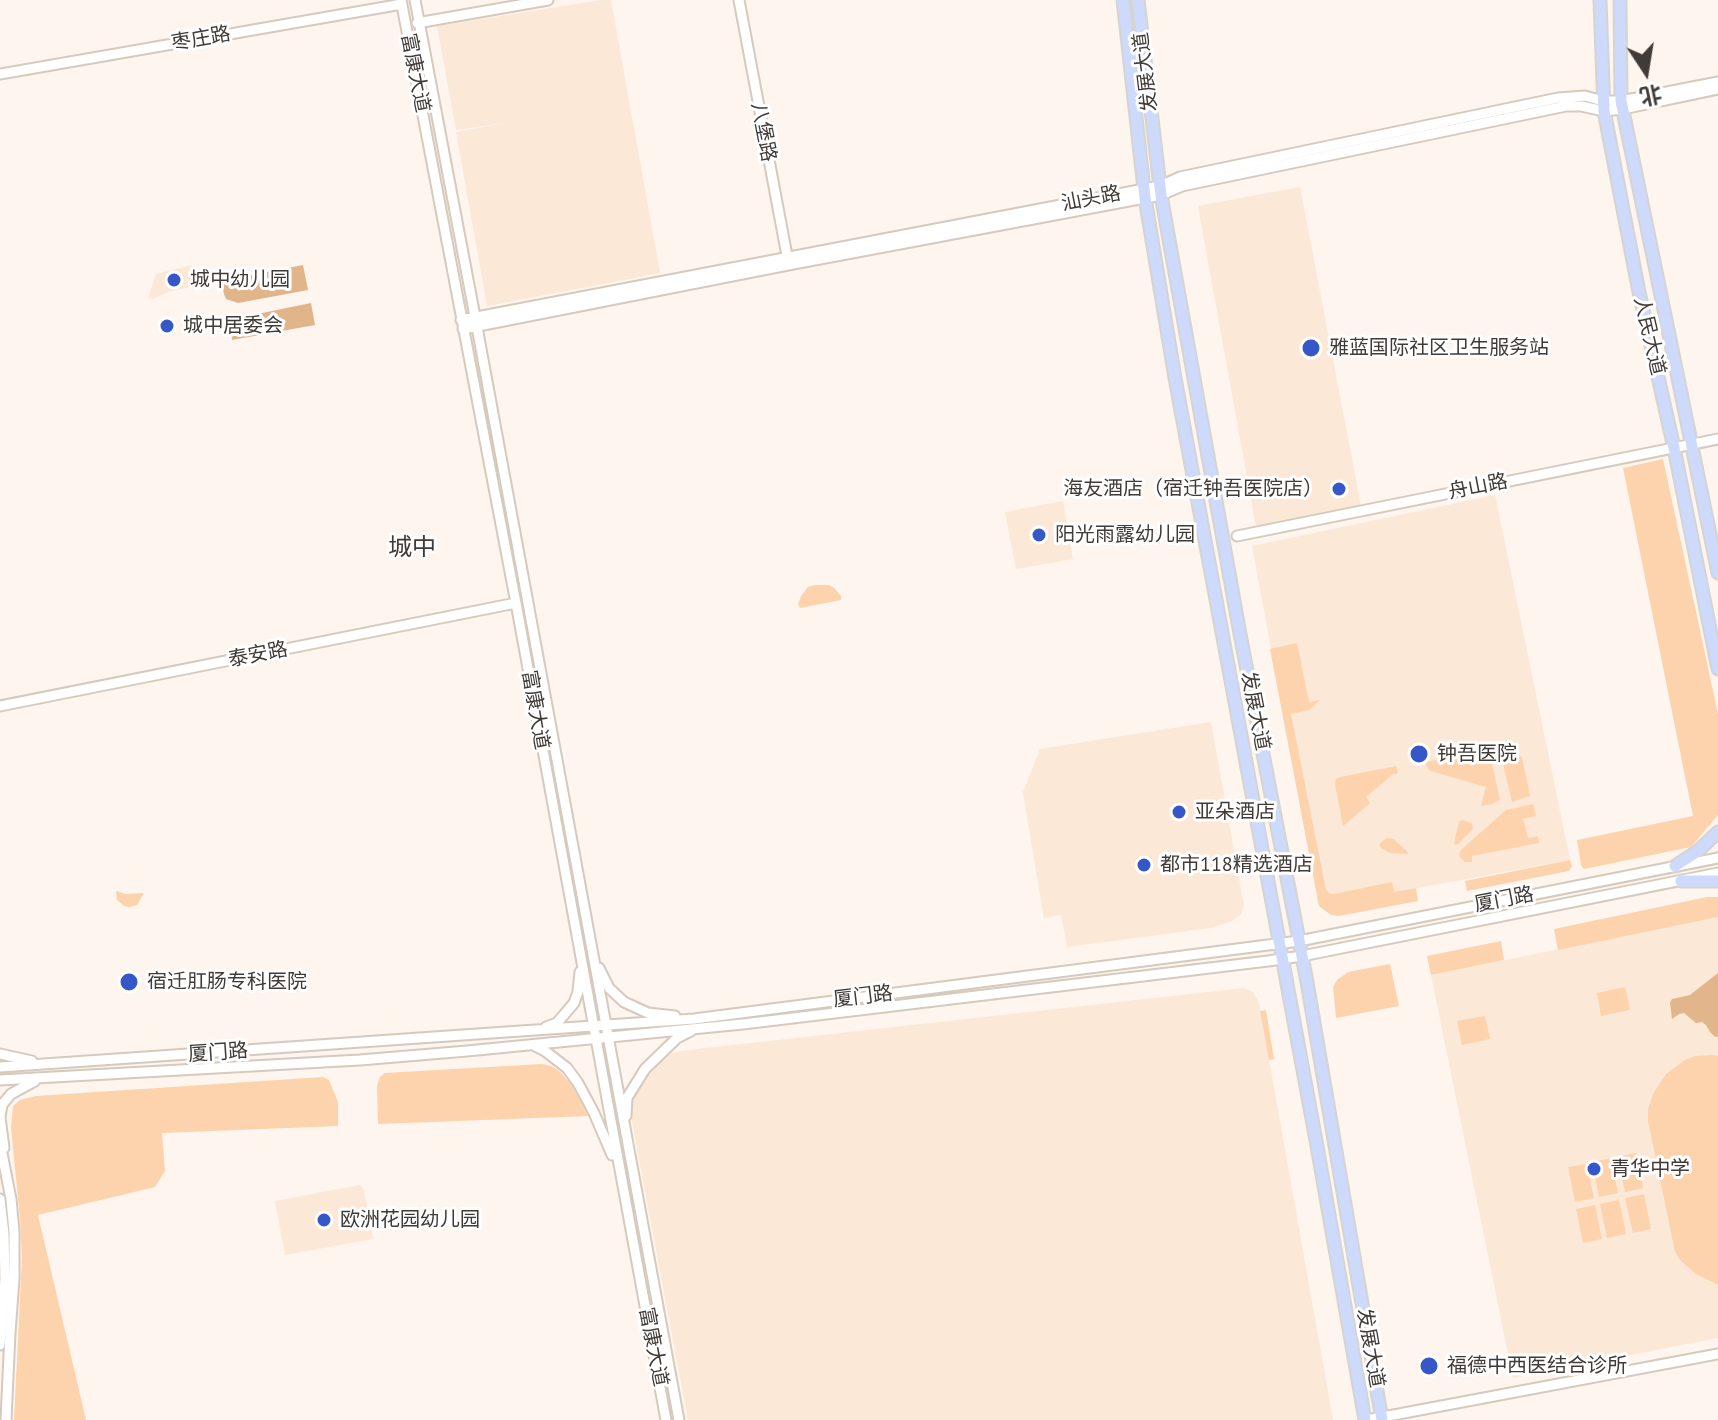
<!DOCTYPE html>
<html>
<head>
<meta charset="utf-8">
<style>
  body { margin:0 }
  #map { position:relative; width:1718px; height:1420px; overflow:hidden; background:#fdf5ee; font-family:"PT Sans","Noto Sans SC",sans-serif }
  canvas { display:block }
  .north { position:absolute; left:1606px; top:32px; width:80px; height:80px; -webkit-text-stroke:6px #fff; paint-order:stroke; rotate:168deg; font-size:22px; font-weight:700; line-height:32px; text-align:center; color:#403b37 }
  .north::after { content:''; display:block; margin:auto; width:28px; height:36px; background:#403b37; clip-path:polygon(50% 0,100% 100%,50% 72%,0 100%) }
</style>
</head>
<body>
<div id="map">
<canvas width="1718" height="1420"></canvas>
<div class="north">北</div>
</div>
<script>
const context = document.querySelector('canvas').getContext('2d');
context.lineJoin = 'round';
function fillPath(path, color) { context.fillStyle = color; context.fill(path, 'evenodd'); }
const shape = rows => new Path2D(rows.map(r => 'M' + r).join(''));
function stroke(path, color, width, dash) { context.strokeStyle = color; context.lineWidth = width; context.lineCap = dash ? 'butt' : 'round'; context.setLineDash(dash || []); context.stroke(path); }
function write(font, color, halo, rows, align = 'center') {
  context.font = font + ' "PT Sans","Noto Sans SC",sans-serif'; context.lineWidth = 6; context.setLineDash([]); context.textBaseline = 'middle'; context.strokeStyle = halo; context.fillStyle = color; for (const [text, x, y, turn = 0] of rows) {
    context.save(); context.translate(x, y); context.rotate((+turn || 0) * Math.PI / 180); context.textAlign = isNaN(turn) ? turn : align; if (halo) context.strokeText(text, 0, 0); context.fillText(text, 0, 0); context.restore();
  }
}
fillPath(shape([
  [602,0,611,0,660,273,487,306,456,132,504,123,456,130,437,26],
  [1300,187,1361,506,1256,527,1198,206],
  [192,265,196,286,168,292,153,299,148,298,156,274],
  [1495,495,1570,860,1319,906,1252,546],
  [1063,501,1073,559,1016,569,1005,512],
  [1211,722,1244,906,1241,914,1232,921,1211,928,1067,947,1061,915,1044,918,1023,792,1040,749],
  [1718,917,1718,1338,1513,1378,1431,975],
  [1244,988,1253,992,1259,1003,1333,1420,688,1420,631,1117,632,1104,635,1096,648,1076,662,1060,670,1054,680,1051],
  [360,1185,364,1190,373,1239,285,1255,275,1201]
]), '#fbe8d7');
fillPath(shape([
  [1663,459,1718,714,1718,815,1691,847,1584,869,1581,865,1577,840,1693,816,1623,468],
  [815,585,829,585,834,588,841,596,841,600,800,608,798,604,801,596,808,587],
  [1297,643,1309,702,1320,700,1309,710,1291,714,1326,890,1330,894,1334,894,1392,882,1394,892,1416,888,1418,901,1339,916,1331,915,1319,906,1270,649],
  [1489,750,1500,800,1492,804,1481,806,1486,787,1434,772,1429,770,1426,765,1425,762],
  [1519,755,1522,757,1530,796,1512,802,1502,760],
  [1396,766,1398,772,1397,774,1393,774,1366,797,1370,803,1343,826,1335,784,1336,779,1340,777],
  [1533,804,1536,816,1523,819,1528,838,1538,836,1539,843,1472,856,1472,862,1465,862,1460,857,1459,853,1462,849,1506,810],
  [1462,820,1472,823,1473,829,1458,844,1455,845,1454,842,1459,822],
  [1387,838,1393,839,1407,851,1408,854,1390,853,1381,848,1379,844],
  [1570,860,1572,866,1569,871,1467,891,1465,881],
  [116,891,126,894,144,893,137,905,129,907,124,906,117,900],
  [1707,897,1718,897,1718,917,1558,950,1554,929],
  [1501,941,1504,960,1431,975,1427,956],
  [1390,964,1399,1006,1336,1018,1333,987,1337,980,1348,972],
  [1625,987,1630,1010,1601,1016,1597,993],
  [1266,1010,1274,1059,1269,1060,1260,1011],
  [1485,1016,1490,1039,1462,1045,1457,1021],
  [1713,1055,1718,1056,1718,1285,1696,1274,1681,1261,1675,1252,1648,1121,1648,1109,1653,1094,1666,1074,1685,1060,1695,1056],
  [542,1064,551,1066,559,1071,572,1085,588,1116,378,1124,377,1086,380,1077,385,1073],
  [323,1077,329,1080,338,1102,338,1126,162,1133,165,1171,155,1187,38,1215,86,1420,14,1420,22,1257,20,1219,11,1127,13,1106,20,1100,36,1096],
  [1636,1153,1643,1188,1625,1192,1617,1157],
  [1611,1158,1618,1193,1599,1197,1592,1162],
  [1587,1164,1594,1198,1575,1202,1568,1167],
  [1644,1194,1651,1229,1633,1233,1625,1198],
  [1619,1200,1626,1234,1607,1238,1600,1204],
  [1595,1205,1602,1239,1583,1243,1576,1209]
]), '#fdd3ad');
fillPath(shape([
  [303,265,308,290,238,303,226,299,224,294,221,281],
  [311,303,315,325,232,340,230,321,233,319]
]), '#e1b48a');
fillPath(shape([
  [1718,973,1718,1037,1714,1036,1710,1032,1706,1025,1702,1022,1696,1023,1684,1013,1679,1014,1672,1019,1670,1003,1672,999,1690,995]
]), '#e2b58a');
const minor = shape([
  [401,0,516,603,666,1420],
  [415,0,477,327,679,1420],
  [739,0,788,261],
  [417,23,548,0],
  [0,74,402,4],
  [461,320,1160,186,1180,177,1558,98,1585,96,1603,101,1621,101,1718,82],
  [463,329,788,265,1161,195,1182,186,1566,106,1581,106,1604,111,1623,109,1718,89],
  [1237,536,1718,439],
  [0,706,516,603],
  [599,968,609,988,624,1002,648,1013,675,1016],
  [546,1027,557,1023,574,1003,578,992,580,972],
  [535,1046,545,1051,567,1068,578,1083,594,1113,612,1155],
  [0,1054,32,1061],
  [0,1067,694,1019,1299,941,1718,858],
  [0,1080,360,1060,467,1051,743,1024,1268,961,1302,956,1718,873],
  [626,1116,627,1098,645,1069,677,1038,691,1031],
  [0,1143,11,1199,14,1232,14,1279,10,1333,6,1420],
  [4,1148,0,1117,2,1105,11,1094,35,1081],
  [0,1199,4,1234,5,1279,0,1345],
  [1367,1420,1718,1354]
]);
const major = shape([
  [1123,0,1145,198,1175,378,1317,1146,1365,1420],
  [1138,0,1161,195,1240,634,1307,982,1382,1420],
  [1600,0,1604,111,1639,292,1674,448,1718,669],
  [1620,0,1621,101,1718,573],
  [1675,866,1698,851,1718,832],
  [1681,881,1718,881]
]);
stroke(minor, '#d6c9bd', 13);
stroke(major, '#d5d4d3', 15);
stroke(minor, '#fff', 9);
stroke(major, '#cddafb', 11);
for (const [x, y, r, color] of [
  [174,280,8,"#3657c8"],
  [167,326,8,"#3657c8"],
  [1311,348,10,"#3657c8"],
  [1339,489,8,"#3657c8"],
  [1039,535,8,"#3657c8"],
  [1419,754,10,"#3657c8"],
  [1179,812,8,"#3657c8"],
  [1144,865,8,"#3657c8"],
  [129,982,10,"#3657c8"],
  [1594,1169,8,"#3657c8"],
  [324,1220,8,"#3657c8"],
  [1429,1366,10,"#3657c8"]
]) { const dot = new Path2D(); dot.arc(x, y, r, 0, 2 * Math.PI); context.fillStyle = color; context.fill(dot); stroke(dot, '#fff', 3); }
write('20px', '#403b37', '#fff', [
  ["枣庄路",201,39,-10],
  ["发展大道",1146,72,-97],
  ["富康大道",415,73,79],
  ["八堡路",763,132,79],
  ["汕头路",1091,199,-11],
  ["人民大道",1649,336,77],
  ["舟山路",1478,487,-11],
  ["泰安路",258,655,-11],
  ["富康大道",535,710,80],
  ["发展大道",1255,711,79],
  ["厦门路",1504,900,-11],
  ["厦门路",863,997,-7],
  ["厦门路",218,1053,-4],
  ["富康大道",653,1347,79],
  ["发展大道",1370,1348,80]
]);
write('20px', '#403b37', '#fff', [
  ["城中幼儿园",190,280],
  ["城中居委会",183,326],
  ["雅蓝国际社区卫生服务站",1329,348],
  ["海友酒店（宿迁钟吾医院店）",1323,489,"right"],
  ["阳光雨露幼儿园",1055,535],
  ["钟吾医院",1437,754],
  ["亚朵酒店",1195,812],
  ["都市118精选酒店",1160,865],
  ["宿迁肛肠专科医院",147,982],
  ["青华中学",1610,1169],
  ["欧洲花园幼儿园",340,1220],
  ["福德中西医结合诊所",1447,1366]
], 'left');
write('24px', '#403b37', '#fff', [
  ["城中",412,548]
]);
</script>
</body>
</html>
